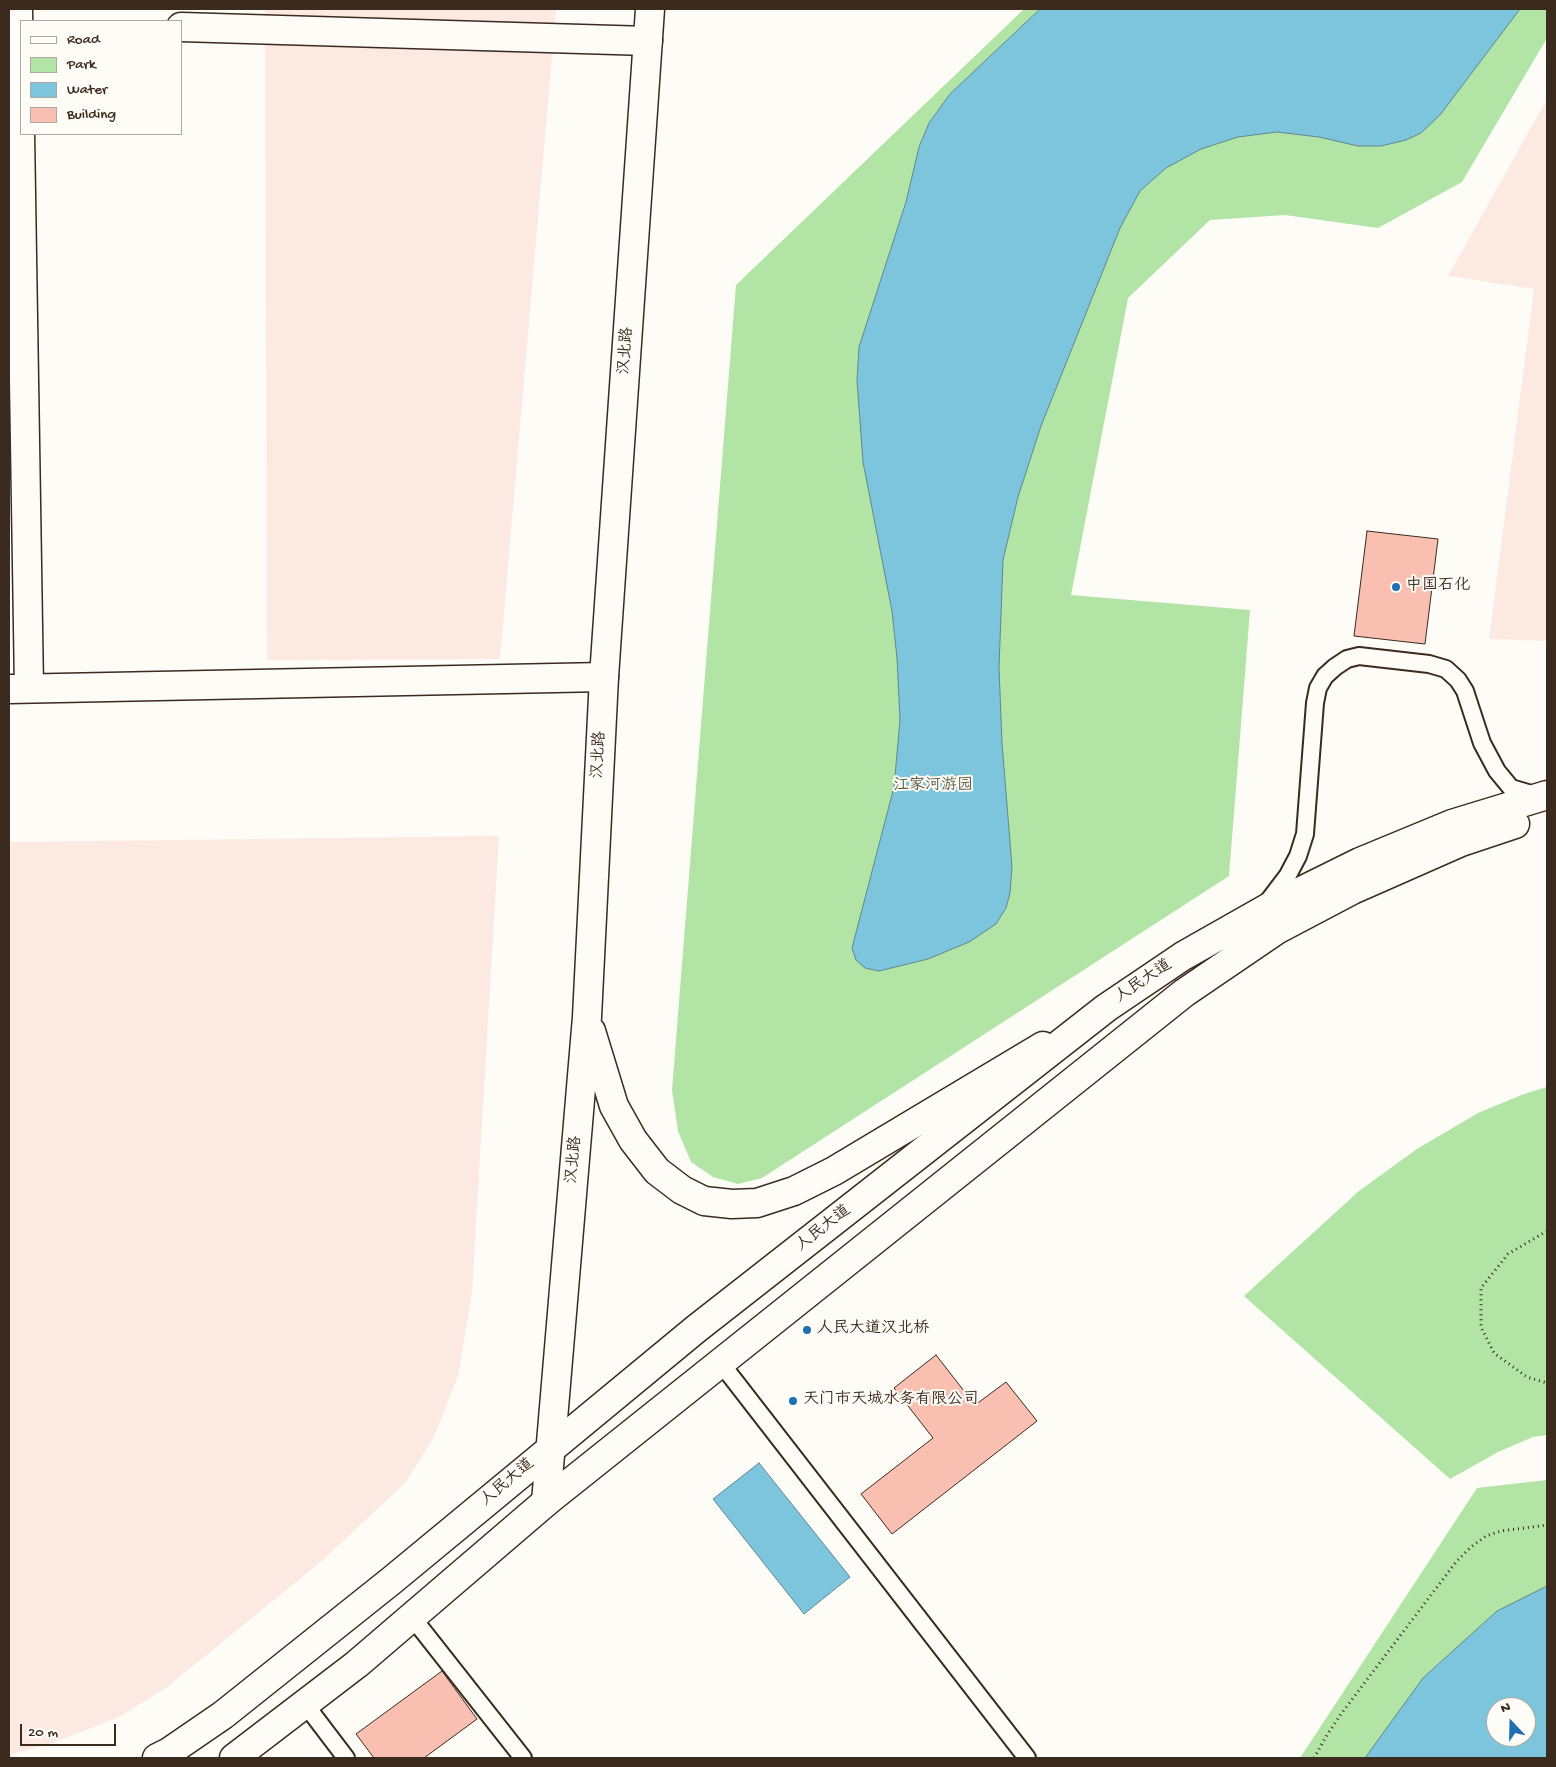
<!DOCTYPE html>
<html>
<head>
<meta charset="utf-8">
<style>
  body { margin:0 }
  #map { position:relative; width:1556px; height:1767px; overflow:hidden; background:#fdfcf7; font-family:"Gochi Hand",sans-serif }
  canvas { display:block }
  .frame { position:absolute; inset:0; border:10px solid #3b2a1e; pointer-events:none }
  .legend { position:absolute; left:20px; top:20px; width:162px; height:115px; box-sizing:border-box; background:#fdfcf7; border:1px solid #afa8a0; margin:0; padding:6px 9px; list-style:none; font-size:15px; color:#3b2a1e }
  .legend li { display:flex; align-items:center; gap:10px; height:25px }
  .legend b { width:25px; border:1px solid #afa8a0 }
  .north { position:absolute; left:1486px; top:1697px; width:50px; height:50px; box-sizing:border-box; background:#fdfcf7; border:1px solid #afa8a0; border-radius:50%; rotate:339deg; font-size:14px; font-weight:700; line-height:20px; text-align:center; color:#3b2a1e }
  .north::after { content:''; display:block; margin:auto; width:18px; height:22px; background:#1f6fb2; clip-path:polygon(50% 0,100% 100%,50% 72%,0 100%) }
  .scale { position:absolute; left:20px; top:1724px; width:96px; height:22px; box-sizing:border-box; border:2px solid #3b2a1e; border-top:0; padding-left:6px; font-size:15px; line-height:18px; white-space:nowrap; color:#3b2a1e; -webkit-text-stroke:4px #fdfcf7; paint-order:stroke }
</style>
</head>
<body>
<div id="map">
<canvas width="1556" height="1767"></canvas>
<div class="frame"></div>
<ul class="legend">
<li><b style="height:6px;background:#fdfcf7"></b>Road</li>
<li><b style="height:14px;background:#b1e4a5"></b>Park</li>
<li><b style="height:14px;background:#7cc5dd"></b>Water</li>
<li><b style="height:14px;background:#f9bfb0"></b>Building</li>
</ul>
<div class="north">N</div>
<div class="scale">20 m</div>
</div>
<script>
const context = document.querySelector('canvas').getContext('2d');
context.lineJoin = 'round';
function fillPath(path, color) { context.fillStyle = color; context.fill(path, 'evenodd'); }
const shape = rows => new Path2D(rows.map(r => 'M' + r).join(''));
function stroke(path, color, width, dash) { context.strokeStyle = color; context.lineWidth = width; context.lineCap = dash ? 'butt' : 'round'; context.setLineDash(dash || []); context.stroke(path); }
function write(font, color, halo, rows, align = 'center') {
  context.font = font + ' "Gochi Hand","LXGW WenKai TC",sans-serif'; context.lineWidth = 4; context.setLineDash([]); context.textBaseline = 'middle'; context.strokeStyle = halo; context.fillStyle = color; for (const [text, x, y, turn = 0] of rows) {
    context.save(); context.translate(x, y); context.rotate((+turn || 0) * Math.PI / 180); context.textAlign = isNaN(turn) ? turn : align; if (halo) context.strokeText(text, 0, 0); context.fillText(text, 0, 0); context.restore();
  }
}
fillPath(shape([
  [265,9,556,9,500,659,267,660],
  [1547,99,1547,641,1489,639,1534,289,1448,276],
  [499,836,472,1292,459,1373,433,1439,405,1483,323,1560,166,1688,117,1718,55,1742,9,1755,9,842]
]), '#fceae2');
fillPath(shape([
  [1024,9,1547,9,1547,38,1462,182,1378,228,1285,215,1210,220,1128,298,1071,595,1250,610,1229,876,762,1178,738,1184,713,1177,691,1162,678,1131,672,1090,736,285],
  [1547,1087,1547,1435,1533,1437,1498,1452,1450,1479,1244,1296,1359,1191,1417,1149,1478,1113,1524,1094],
  [1547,1480,1547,1758,1300,1758,1477,1488],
  [1496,1707,1526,1707,1526,1737,1496,1737]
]), '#b1e4a5');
const water = shape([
  [1040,9,1520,9,1440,115,1421,133,1406,140,1381,146,1358,146,1319,137,1277,132,1238,137,1201,149,1166,168,1140,191,1120,228,1041,426,1018,497,1003,560,999,668,1002,743,1012,867,1010,893,1006,908,996,924,969,942,928,959,879,971,865,968,856,960,852,948,894,787,900,720,897,658,892,611,863,462,857,380,859,347,906,202,919,147,929,123,950,94,1040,9],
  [759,1463,850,1577,804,1614,713,1499,759,1463],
  [1547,1586,1547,1758,1365,1758,1423,1678,1497,1611,1547,1586],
  [1496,1707,1526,1707,1526,1737,1496,1737,1496,1707]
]);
fillPath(water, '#7cc5dd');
stroke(water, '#628791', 1);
const building = shape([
  [1367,531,1438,539,1425,644,1354,636,1367,531],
  [936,1355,975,1405,1006,1382,1037,1421,892,1534,861,1494,933,1438,894,1388,936,1355],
  [442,1671,477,1719,424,1758,374,1758,356,1734,442,1671]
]);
fillPath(building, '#f9bfb0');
stroke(building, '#3b2a1e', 1);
const lane = shape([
  [1266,904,1288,875,1298,856,1305,834,1315,703,1318,688,1325,676,1335,667,1347,659,1359,656,1429,664,1446,669,1458,680,1465,691,1482,743,1497,771,1511,788,1538,796],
  [720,1362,1027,1758],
  [412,1617,523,1758],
  [305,1704,346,1758]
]);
const street = shape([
  [18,9,29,688],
  [181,27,648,41],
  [9,689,604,677]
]);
const secondary = shape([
  [591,1031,614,1106,633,1140,657,1171,682,1190,704,1201,732,1204,757,1203,794,1191,834,1171,1043,1046],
  [546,1502,587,1017,604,677,650,9]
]);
const highway = shape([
  [157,1758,169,1752,223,1715,391,1581,696,1329,1106,1008,1183,956,1273,905,1360,862,1452,824,1547,795],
  [234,1758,357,1664,546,1502,1184,993,1278,929,1352,890,1461,842,1515,824]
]);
stroke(lane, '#3b2a1e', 20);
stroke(street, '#3b2a1e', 31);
stroke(secondary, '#3b2a1e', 31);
stroke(highway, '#3b2a1e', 31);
stroke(shape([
  [1547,1231,1508,1254,1481,1288,1481,1327,1494,1353,1527,1377,1547,1383],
  [1314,1758,1327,1735,1341,1714,1456,1562,1471,1547,1486,1536,1501,1531,1547,1525]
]), '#3b2a1e', 3, [1, 4]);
stroke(lane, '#fdfcf7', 16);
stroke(street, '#fdfcf7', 28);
stroke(secondary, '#fdfcf7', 28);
stroke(highway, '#fdfcf7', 28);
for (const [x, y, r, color] of [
  [1396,587,5,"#1f6fb2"],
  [807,1330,5,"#1f6fb2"],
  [793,1401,5,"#1f6fb2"]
]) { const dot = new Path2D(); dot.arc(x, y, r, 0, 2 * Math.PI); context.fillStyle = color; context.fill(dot); stroke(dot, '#fdfcf7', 2); }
write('16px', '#3b2a1e', '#fdfcf7', [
  ["汉北路",627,351,-86],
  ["汉北路",600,755,-87],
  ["人民大道",1144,982,-34],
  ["汉北路",575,1160,-85],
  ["人民大道",824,1229,-38],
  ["人民大道",508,1483,-40]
]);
write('16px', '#3b2a1e', '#fdfcf7', [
  ["中国石化",1406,587],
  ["人民大道汉北桥",817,1330],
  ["天门市天城水务有限公司",803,1401]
], 'left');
write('16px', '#585840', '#fdfcf7', [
  ["江家河游园",933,787]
]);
</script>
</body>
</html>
